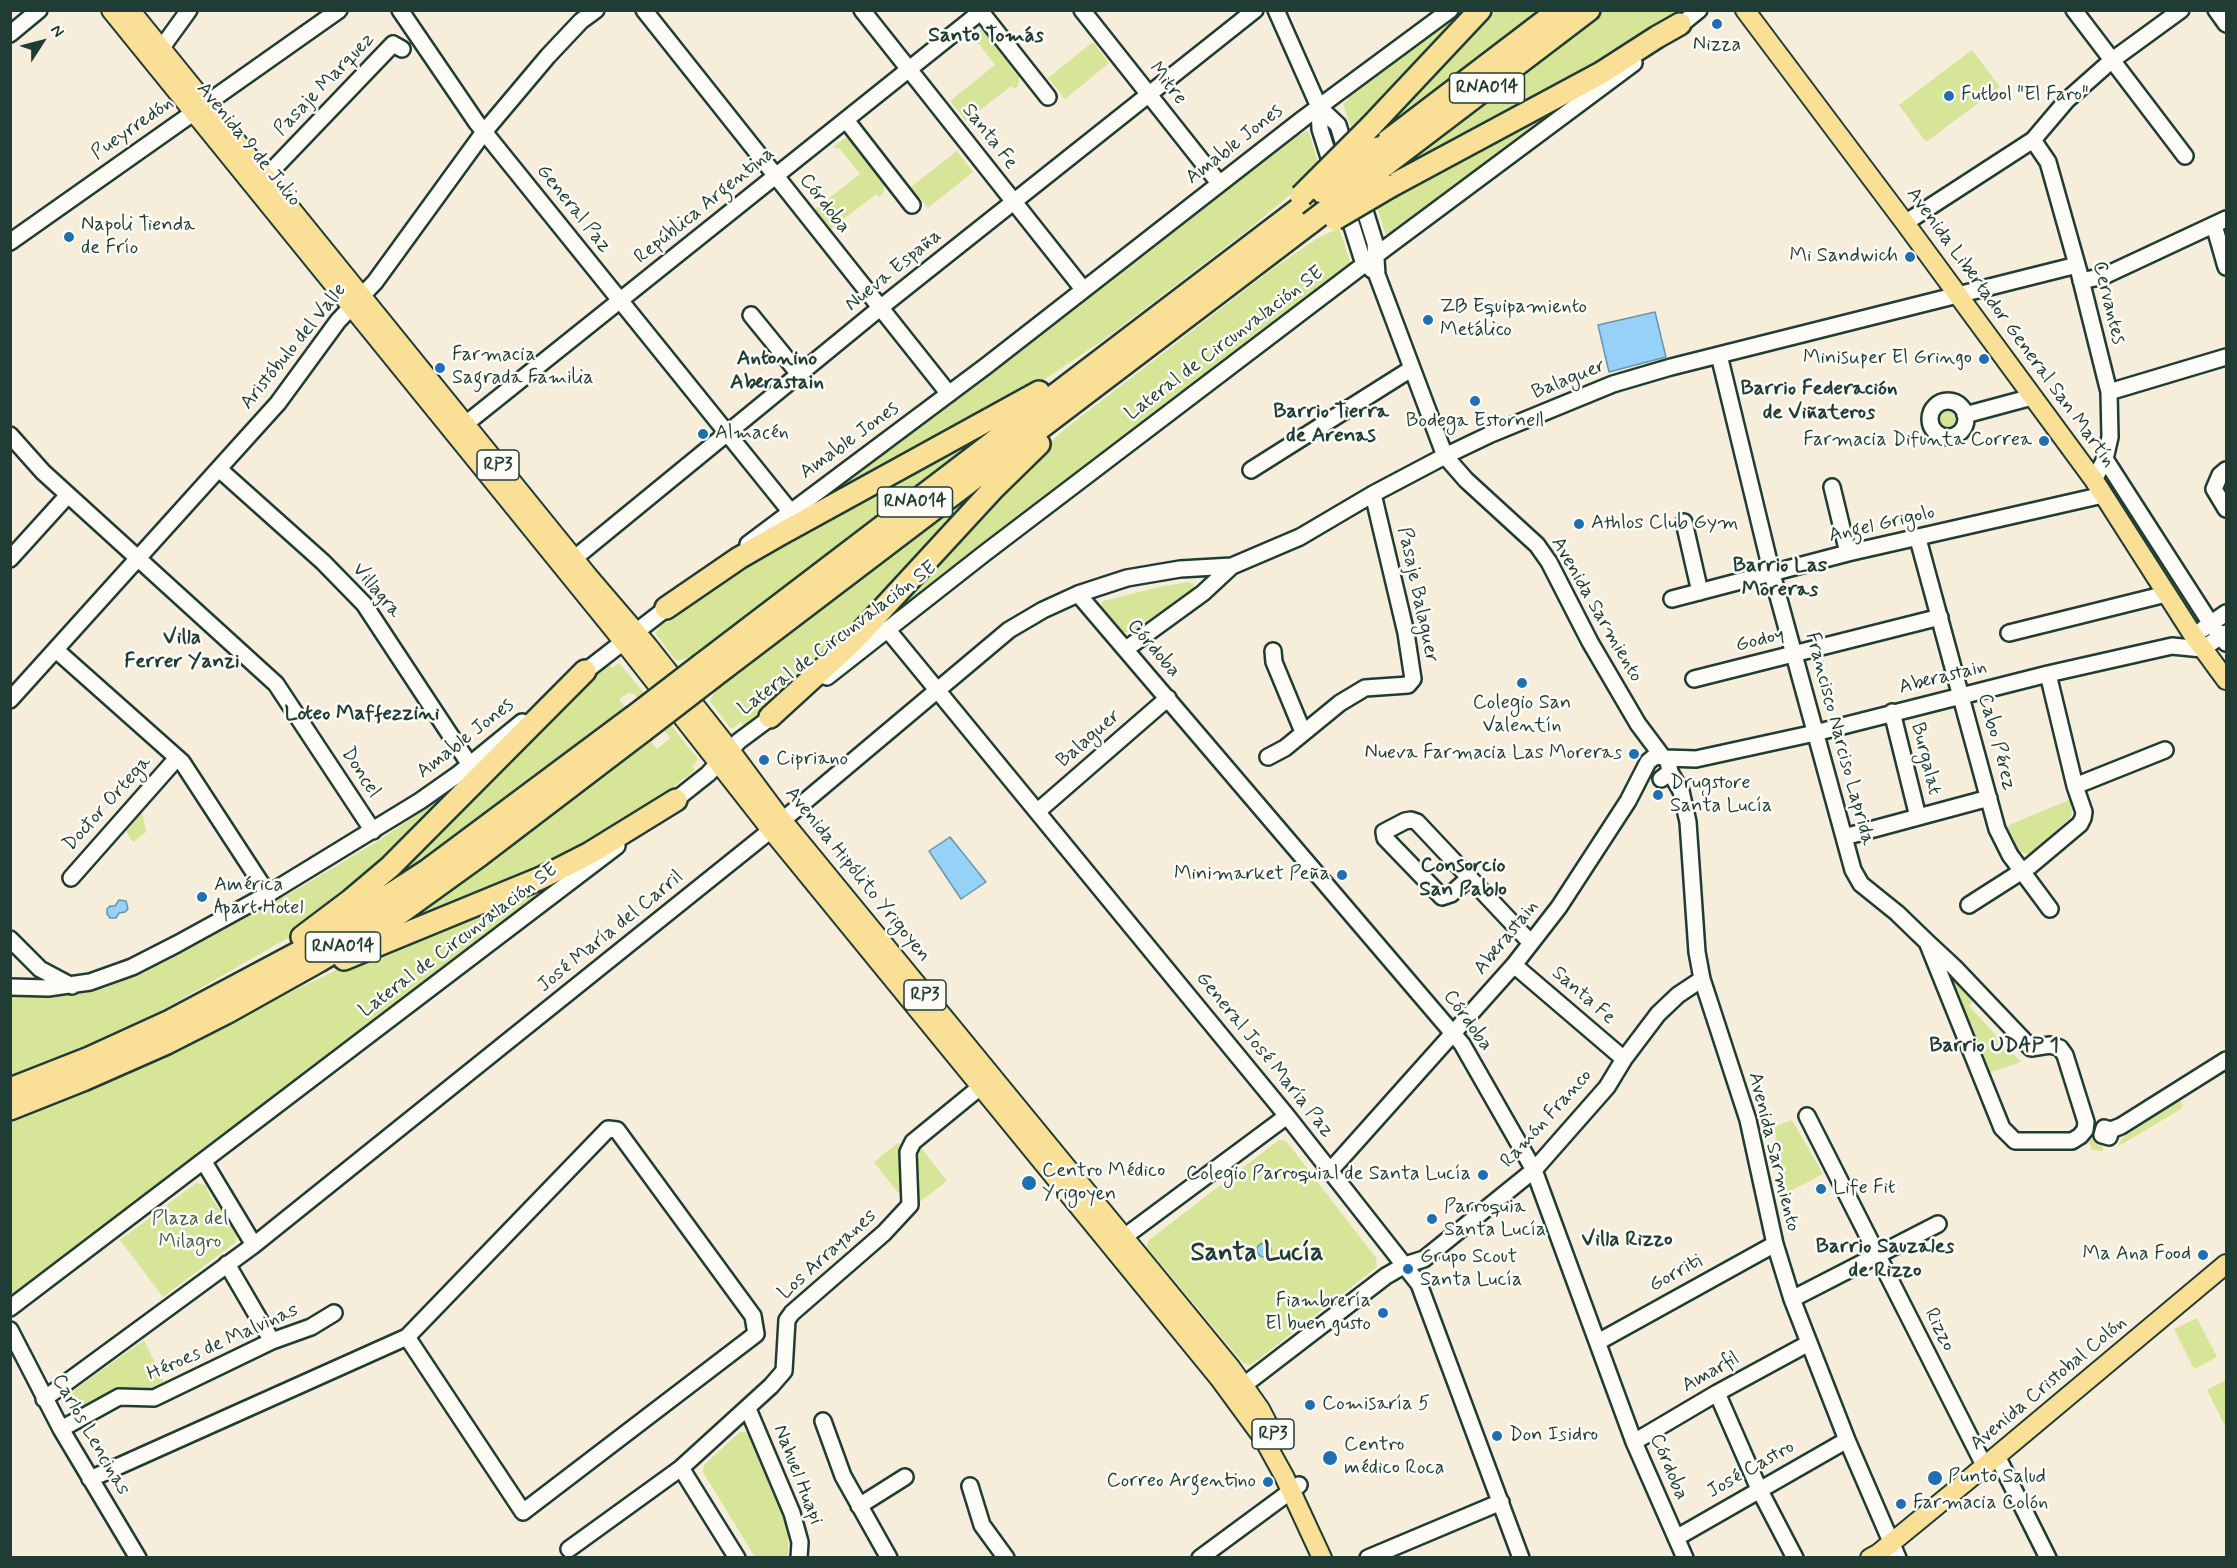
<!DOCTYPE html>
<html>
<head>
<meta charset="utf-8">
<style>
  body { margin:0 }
  #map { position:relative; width:2237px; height:1568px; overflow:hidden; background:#f6eddb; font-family:Mynerve,sans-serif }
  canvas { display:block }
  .frame { position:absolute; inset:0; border:12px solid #1f3d34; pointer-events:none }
  .north { position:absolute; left:12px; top:12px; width:60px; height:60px; -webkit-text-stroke:4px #fdfcf7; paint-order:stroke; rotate:54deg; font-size:16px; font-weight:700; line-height:24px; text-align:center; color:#1f3d34 }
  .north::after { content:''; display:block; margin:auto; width:21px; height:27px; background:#1f3d34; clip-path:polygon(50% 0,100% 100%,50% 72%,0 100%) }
</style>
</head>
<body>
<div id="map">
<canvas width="2237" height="1568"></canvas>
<div class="frame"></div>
<div class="north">N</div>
</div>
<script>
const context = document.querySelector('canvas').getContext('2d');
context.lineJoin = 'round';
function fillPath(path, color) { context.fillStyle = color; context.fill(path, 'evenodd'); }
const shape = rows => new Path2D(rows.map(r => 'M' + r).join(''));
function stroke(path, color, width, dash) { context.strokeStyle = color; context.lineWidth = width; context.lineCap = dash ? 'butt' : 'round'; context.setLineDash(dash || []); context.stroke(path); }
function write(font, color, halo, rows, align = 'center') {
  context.font = font + ' Mynerve,sans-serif'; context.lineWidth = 5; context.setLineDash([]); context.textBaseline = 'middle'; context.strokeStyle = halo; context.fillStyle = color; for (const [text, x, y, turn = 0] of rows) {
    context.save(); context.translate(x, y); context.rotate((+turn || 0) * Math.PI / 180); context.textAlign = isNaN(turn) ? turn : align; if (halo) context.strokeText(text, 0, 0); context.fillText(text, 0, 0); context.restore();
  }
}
fillPath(shape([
  [1458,11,1472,11,1353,133,1343,104,1348,100,1347,97],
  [1485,11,1545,11,1331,174],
  [1605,11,1686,11,1657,33,1395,178,1394,171,1406,161],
  [981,30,990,32,1020,71,1018,86,1014,89,1011,86,966,121,950,101,995,65,979,44,967,41],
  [1093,42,1109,63,1065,99,1048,78],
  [1972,50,2000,87,1926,142,1899,105],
  [1623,63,1392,237,1390,232,1386,235,1376,204],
  [1306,131,1309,132,1319,166,1298,188,1248,230,1106,338,1020,396,802,513,979,382,1229,185,1299,133,1301,135],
  [845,138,854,141,885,179,883,194,879,197,876,194,831,229,815,209,860,174,840,149,833,147],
  [957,151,973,172,928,208,911,187],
  [1339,228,1351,264,1346,270,917,595,861,642,1035,456,1065,429,1271,270,1316,239],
  '1936 419a12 12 0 1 1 24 0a12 12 0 1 1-24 0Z',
  [1002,423,696,656,676,661,655,633,660,628,658,625,721,576],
  [1021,453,799,686,744,727,741,722,733,728,730,728,710,701,719,684],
  [2112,484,2183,591,2204,622,2197,626,2109,486],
  [1189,582,1194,585,1193,591,1129,633,1123,632,1100,607,1103,601,1159,587],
  [619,663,645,694,638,699,634,694,629,693,619,699,627,709,440,851,327,923,587,681,608,664,612,668],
  [670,724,697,758,697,761,692,766,695,770,616,832,401,931,401,921,648,738,657,749,670,738,663,729],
  [459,786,407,843,309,924,291,936,152,1016,83,1050,11,1080,11,994,41,996,82,994,108,987,137,975,296,890,378,841],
  [2071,799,2072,814,2069,819,2030,854,2019,852,2007,826],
  [142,811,146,832,133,842,125,830],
  [561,879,346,1040,11,1296,11,1123,80,1093,343,967],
  [1953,977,1975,999,1969,1006,2021,1062,1988,1073,1950,981],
  [2177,1101,2181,1101,2183,1105,2181,1109,2117,1147,2122,1138],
  [1792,1120,1823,1174,1785,1194,1779,1195,1775,1126],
  [2097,1124,2100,1124,2098,1141,2103,1147,2103,1151,2092,1150,2088,1141],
  [1279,1140,1286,1141,1376,1258,1377,1267,1251,1365,1243,1363,1147,1247,1148,1241],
  [899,1142,902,1150,902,1190,900,1195,874,1162],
  [919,1145,947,1181,917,1204,913,1155],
  [196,1183,205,1185,212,1199,237,1233,236,1242,163,1297,120,1240],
  [2197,1318,2217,1357,2194,1369,2174,1329],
  [144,1340,164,1382,147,1392,127,1388,77,1414,67,1395],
  [2226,1380,2226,1428,2207,1390],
  [740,1432,749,1432,788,1525,788,1557,755,1557,703,1472,704,1465]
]), '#d6e598');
const water = shape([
  [1655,312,1666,357,1609,372,1598,325,1655,312],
  [950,837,986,882,961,899,929,851,950,837],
  [119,900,126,901,128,909,125,912,119,913,116,918,110,918,107,914,107,909,110,906,115,906,119,900],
  '1257 1250a7 7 0 1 1 14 0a7 7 0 1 1-14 0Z'
]);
fillPath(water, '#96d1f7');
stroke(water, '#6696a9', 1.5);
const minor = shape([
  [400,10,477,123,790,511],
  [644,10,949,394],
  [862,10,1083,289],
  [1082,10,1219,183],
  [1276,10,1319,107,1320,129,1334,173],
  [2074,10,2185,156],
  [2216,10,2226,24],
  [981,12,1048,97],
  [1673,31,1699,10],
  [10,34,39,10],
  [155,57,189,10],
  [1319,107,1338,125,1348,158],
  [846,120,912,205],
  [2033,140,2048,162,2079,272,2109,392,2110,437,2105,459,2094,480],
  [259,184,393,44,402,49],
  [1360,195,1375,243,1377,275,1445,456,1466,480,1537,545,1549,562,1590,642,1638,724,1662,756,1668,761,1670,772,1661,779],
  [1345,204,1362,258,1372,270],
  [1905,223,2033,140,2067,100,2111,61,2181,10],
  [2214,225,2226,267],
  [10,242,339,10],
  [2081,281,2104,276,2226,219],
  [751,315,799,374],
  [1719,355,1772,574,1853,870,1861,884,1897,913,1927,942,1954,967,2031,1048,2050,1045,2060,1048,2065,1055,2086,1122,2085,1130,2080,1136,2072,1141,2015,1141,2002,1128,1927,942],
  [2109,392,2226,357],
  '1930 419a18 18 0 1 1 36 0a18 18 0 1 1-36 0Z',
  [1965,415,2032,397],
  [458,430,983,10],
  [10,435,43,472,276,684,373,831],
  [2105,459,2211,624,2226,643],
  [219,469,323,562,364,604,470,765],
  [1251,470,1411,369],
  [2226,470,2220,475,2214,489,2226,509],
  [1832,487,1848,553],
  [1684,522,1700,592],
  [1918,539,1997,829,2010,855,2050,909],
  [748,544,986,366,1304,118,1450,10],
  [10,559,68,495],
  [565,566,880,308,1255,10],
  [1078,594,1462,1044,1534,1170,1634,1442,1685,1558],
  [1672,599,1848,553,2103,495],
  [887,629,1287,1116,1419,1284,1521,1558],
  [2203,629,2226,613],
  [2009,633,2166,594],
  [1126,649,1203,593,1232,566,1300,537,1373,494,1445,456,1491,434,1613,384,1671,367,2077,265],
  [56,650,182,762,268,894],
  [1273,651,1274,662,1303,732],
  [578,677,672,604],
  [827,677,985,553,1387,247,1634,63],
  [1694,679,1940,617],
  [10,700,278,403,338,321,375,282,484,132,548,56,581,21,596,10],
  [1892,712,1918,817],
  [1268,757,1285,748,1340,703,1365,688,1408,685,1413,679,1406,633,1373,494],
  [1665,758,1696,759,1815,733,2048,674,2172,646,2202,649,2226,633],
  [1670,772,1681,791,1688,822,1697,952,1702,979,1748,1120,1775,1244,1792,1299,1847,1440,1898,1558],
  [2075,786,2165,750],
  [669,805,708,774,739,741,778,712],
  [1038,811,1168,698],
  [1844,837,1989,798],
  [71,878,177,758],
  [1469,878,1451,894,1442,897,1385,838,1384,832,1405,821,1411,820,1417,822,1531,943],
  [1969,905,2030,866,2080,824,2083,818,2084,812,2075,786,2048,674],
  [10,939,40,969,72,986],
  [1514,965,1624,1059],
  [10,987,48,988,90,982,132,967,177,944,268,894,420,801,457,775,522,722],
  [1807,1116,1985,1467],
  [2111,1130,2109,1137,2102,1135,2104,1128,2111,1130,2121,1126,2226,1060],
  [204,1162,254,1245],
  [1330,1171,1514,965,1559,907,1628,801,1648,762,1654,757,1662,756],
  [1116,1243,1287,1116],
  [227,1264,272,1341],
  [1792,1299,1938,1224],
  [10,1308,617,846],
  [10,1330,61,1429,138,1558],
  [1598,1342,1775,1244],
  [1235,1392,1386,1276,1405,1265,1424,1259,1534,1170,1607,1087,1624,1059,1658,1014,1678,995,1702,979],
  [1717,1393,1759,1489,1795,1558],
  [44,1399,254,1245,771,830,1009,630,1043,610,1078,594,1127,578,1180,569,1232,566],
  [748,1409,792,1513,800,1542,799,1558],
  [823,1421,843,1476,889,1558],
  [61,1429,119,1397,154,1398,272,1341,311,1327,334,1313],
  [1634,1442,1717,1393,1809,1343],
  [1997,1456,2048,1558],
  [681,1468,737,1558],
  [90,1479,407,1337,608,1129,617,1130,753,1316,756,1334,523,1512,407,1337],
  [970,1486,982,1525,1006,1558],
  [859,1506,905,1477],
  [1676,1538,1847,1440],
  [569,1549,681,1468,771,1386,784,1371,787,1320,792,1313,884,1233,910,1205,908,1152,913,1142,990,1079],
  [1200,1558,1299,1485],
  [1368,1558,1501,1502]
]);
const major = shape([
  [111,10,623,641,771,830,1219,1378,1263,1438,1284,1476,1322,1558],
  [130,10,588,576,648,646,730,750,782,820,1231,1368,1260,1409,1276,1440],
  [1745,10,1905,223,2094,480,2193,635,2226,680],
  [1870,1558,1879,1553,1968,1480,2226,1264]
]);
const highway = shape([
  [1371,126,1480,10],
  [1378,148,1559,10],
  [1384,166,1589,10],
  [1391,186,1601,73,1657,37,1680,24],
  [666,608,739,558,779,535,1039,392],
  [702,664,1304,205],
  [713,677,1310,223],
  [770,717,853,641,994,488,1039,444],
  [302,937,351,900,390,867,585,671],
  [344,959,541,878,590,853,676,800],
  [10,1089,89,1058,170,1021,309,947,428,870,633,717],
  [10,1109,83,1080,167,1043,226,1013,319,961,400,913,479,856,643,731]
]);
stroke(minor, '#1f3d34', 20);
stroke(major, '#1f3d34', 22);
stroke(highway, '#1f3d34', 26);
stroke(minor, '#fdfcf7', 15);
stroke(major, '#fadf96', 18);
stroke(highway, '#fadf96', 21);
const highwayBridge = shape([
  [1322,192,1378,148],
  [1301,196,1371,126],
  [1335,219,1391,186],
  [1310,223,1384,166],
  [633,717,702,664],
  [643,731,713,677]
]);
stroke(highwayBridge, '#1f3d34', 26, []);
stroke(highwayBridge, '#fadf96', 21);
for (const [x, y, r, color] of [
  [1717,24,6,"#1f6fb2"],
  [1949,96,6,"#1f6fb2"],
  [69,237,6,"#1f6fb2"],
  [1910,257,6,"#1f6fb2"],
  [1428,320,6,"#1f6fb2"],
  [1984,359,6,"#1f6fb2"],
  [440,368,6,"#1f6fb2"],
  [1475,401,6,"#1f6fb2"],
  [703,434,6,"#1f6fb2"],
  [2044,441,6,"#1f6fb2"],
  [1579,524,6,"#1f6fb2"],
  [1522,683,6,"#1f6fb2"],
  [1634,754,6,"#1f6fb2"],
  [764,760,6,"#1f6fb2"],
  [1658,795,6,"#1f6fb2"],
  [1342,875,6,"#1f6fb2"],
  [202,897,6,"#1f6fb2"],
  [1483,1175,6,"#1f6fb2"],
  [1029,1183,8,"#1f6fb2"],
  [1821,1189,6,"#1f6fb2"],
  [1432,1219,6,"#1f6fb2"],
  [2203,1255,6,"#1f6fb2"],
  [1408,1269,6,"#1f6fb2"],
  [1383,1313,6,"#1f6fb2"],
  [1310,1405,6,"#1f6fb2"],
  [1497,1436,6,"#1f6fb2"],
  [1330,1458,8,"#1f6fb2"],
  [1935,1478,8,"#1f6fb2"],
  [1268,1482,6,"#1f6fb2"],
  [1901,1504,6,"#1f6fb2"]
]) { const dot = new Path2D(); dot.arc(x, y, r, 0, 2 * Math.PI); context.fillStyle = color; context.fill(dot); stroke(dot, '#fdfcf7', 2); }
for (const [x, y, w] of [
  [1487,88,75],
  [498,465,42],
  [915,502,75],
  [343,947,75],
  [925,995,42],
  [1273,1434,42]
]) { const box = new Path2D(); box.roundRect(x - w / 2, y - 15, w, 30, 4.5); context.fillStyle = '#fdfcf7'; context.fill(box); stroke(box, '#1f3d34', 1.5); }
write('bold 18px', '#1f3d34', null, [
  ["RNA014",1487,88],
  ["RP3",498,465],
  ["RNA014",915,502],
  ["RNA014",343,947],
  ["RP3",925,995],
  ["RP3",1273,1434]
]);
write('20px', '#1f3d34', '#fdfcf7', [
  ["Nizza",1717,46,"center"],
  ["Futbol \"El Faro\"",1961,96],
  ["Napoli Tienda",81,226],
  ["de Frío",81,249],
  ["Mi Sandwich",1898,257,"right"],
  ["ZB Equipamiento",1440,308],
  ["Metálico",1440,331],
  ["Farmacia",452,356],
  ["Sagrada Familia",452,379],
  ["Minisuper El Gringo",1972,359,"right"],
  ["Bodega Estornell",1475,422,"center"],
  ["Almacén",715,434],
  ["Farmacia Difunta Correa",2032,441,"right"],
  ["Athlos Club Gym",1591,524],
  ["Colegio San",1522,704,"center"],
  ["Valentín",1522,727,"center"],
  ["Nueva Farmacia Las Moreras",1622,754,"right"],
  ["Cipriano",776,760],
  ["Drugstore",1670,784],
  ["Santa Lucía",1670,807],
  ["Minimarket Peña",1330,875,"right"],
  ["América",214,886],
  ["Apart Hotel",214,909],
  ["Centro Médico",1042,1172],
  ["Yrigoyen",1042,1195],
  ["Colegio Parroquial de Santa Lucía",1471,1175,"right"],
  ["Life Fit",1833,1189],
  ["Parroquia",1444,1208],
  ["Santa Lucía",1444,1231],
  ["Ma Ana Food",2191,1255,"right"],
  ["Grupo Scout",1420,1258],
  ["Santa Lucía",1420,1281],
  ["Fiambrería",1371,1302,"right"],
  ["El buen gusto",1371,1325,"right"],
  ["Comisaría 5",1322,1405],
  ["Don Isidro",1509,1436],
  ["Centro",1344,1446],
  ["médico Roca",1344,1469],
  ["Punto Salud",1948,1478],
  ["Correo Argentino",1256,1482,"right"],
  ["Farmacia Colón",1913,1504]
], 'left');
write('20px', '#1f3d34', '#fdfcf7', [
  ["Mitre",1167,84,52],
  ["Pasaje Marquez",325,85,-46],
  ["Pueyrredón",133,129,-35],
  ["Santa Fe",989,137,52],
  ["Avenida 9 de Julio",248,145,51],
  ["Amable Jones",1235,145,-38],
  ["Córdoba",824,204,52],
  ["República Argentina",705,206,-39],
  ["General Paz",573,209,51],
  ["Nueva España",894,271,-39],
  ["Cervantes",2108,303,76],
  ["Avenida Libertador General San Martín",2010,328,54],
  ["Lateral de Circunvalación SE",1225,344,-37],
  ["Aristóbulo del Valle",294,347,-51],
  ["Balaguer",1569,380,-22],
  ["Amable Jones",850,441,-36],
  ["Angel Grigolo",1882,525,-13],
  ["Villagra",376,591,50],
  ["Pasaje Balaguer",1417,595,78],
  ["Avenida Sarmiento",1596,610,60],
  ["Lateral de Circunvalación SE",838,639,-37],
  ["Godoy",1760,641,-14],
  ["Córdoba",1153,649,49],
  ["Aberastain",1943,678,-14],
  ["Amable Jones",466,739,-38],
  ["Balaguer",1089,739,-41],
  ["Francisco Narciso Laprida",1839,739,75],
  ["Cabo Pérez",1996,742,75],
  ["Burgalat",1925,759,76],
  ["Doncel",360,773,57],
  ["Doctor Ortega",108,804,-48],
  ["Avenida Hipólito Yrigoyen",857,875,51],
  ["José María del Carril",611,932,-39],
  ["Aberastain",1507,938,-51],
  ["Lateral de Circunvalación SE",459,941,-37],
  ["Santa Fe",1583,996,41],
  ["Córdoba",1467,1021,54],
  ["General José María Paz",1264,1055,51],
  ["Ramón Franco",1547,1119,-48],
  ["Avenida Sarmiento",1773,1152,76],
  ["Los Arrayanes",828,1255,-42],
  ["Gorriti",1676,1274,-29],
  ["Rizzo",1939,1330,63],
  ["Héroes de Malvinas",223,1343,-24],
  ["Amarfil",1711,1373,-29],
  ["Avenida Cristobal Colón",2049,1384,-40],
  ["Carlos Lencinas",90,1435,60],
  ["Córdoba",1668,1467,67],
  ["José Castro",1751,1470,-30],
  ["Nahuel Huapi",797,1475,69]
]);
write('20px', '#445f48', '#fdfcf7', [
  ["Plaza del",190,1220],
  ["Milagro",190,1243]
]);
write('bold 21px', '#1f3d34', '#fdfcf7', [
  ["Santo Tomás",986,37],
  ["Antonino",777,360],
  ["Aberastain",777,384],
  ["Barrio Federación",1819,390],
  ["de Viñateros",1819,414],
  ["Barrio Tierra",1331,413],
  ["de Arenas",1331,437],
  ["Barrio Las",1780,567],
  ["Moreras",1780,591],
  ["Villa",182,639],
  ["Ferrer Yanzi",182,663],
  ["Loteo Maffezzini",362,715],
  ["Consorcio",1463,867],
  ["San Pablo",1463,891],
  ["Barrio UDAP 1",1994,1047],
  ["Villa Rizzo",1627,1241],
  ["Barrio Sauzales",1885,1248],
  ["de Rizzo",1885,1272]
]);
write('bold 26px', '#1f3d34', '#fdfcf7', [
  ["Santa Lucía",1257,1255]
]);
</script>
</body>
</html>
